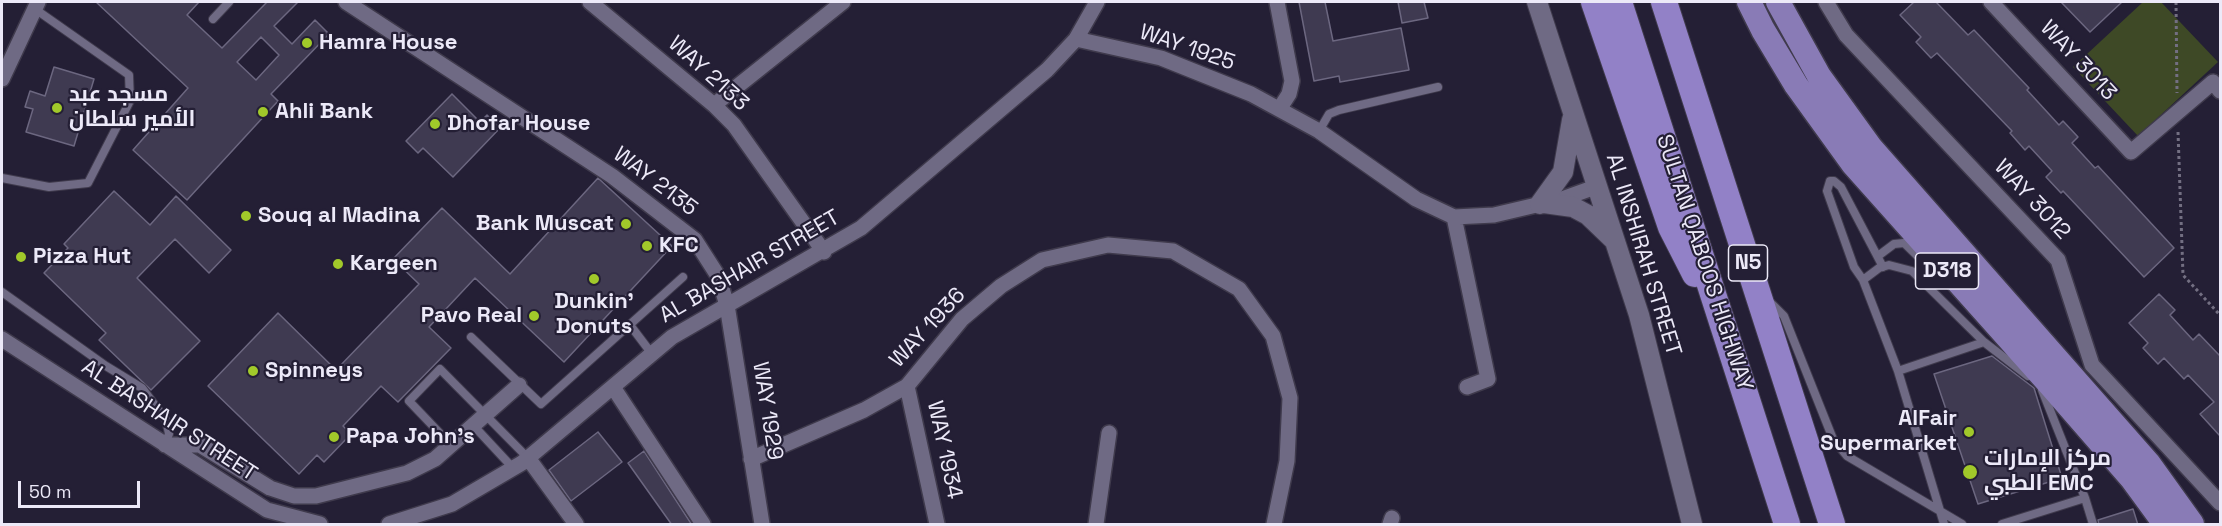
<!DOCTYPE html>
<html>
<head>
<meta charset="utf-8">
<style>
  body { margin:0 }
  #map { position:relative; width:2222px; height:526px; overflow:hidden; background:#241f35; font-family:"Space Grotesk",sans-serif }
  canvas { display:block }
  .frame { position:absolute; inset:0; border:3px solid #ece9f8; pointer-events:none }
  .scale { position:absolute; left:18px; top:481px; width:122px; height:27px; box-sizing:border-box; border:3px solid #ece9f8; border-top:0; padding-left:8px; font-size:18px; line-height:21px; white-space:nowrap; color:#ece9f8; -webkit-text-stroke:4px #241f35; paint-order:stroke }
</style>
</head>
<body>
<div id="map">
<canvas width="2222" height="526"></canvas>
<div class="frame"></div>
<div class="scale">50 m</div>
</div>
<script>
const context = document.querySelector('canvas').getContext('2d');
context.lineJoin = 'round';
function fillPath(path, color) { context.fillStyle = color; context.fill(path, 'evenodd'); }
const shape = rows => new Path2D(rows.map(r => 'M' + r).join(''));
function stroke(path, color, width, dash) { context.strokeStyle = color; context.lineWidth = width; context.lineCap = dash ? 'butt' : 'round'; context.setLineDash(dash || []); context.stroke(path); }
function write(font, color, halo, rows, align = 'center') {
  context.font = font + ' "Space Grotesk",Cairo,sans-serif'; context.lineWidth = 4.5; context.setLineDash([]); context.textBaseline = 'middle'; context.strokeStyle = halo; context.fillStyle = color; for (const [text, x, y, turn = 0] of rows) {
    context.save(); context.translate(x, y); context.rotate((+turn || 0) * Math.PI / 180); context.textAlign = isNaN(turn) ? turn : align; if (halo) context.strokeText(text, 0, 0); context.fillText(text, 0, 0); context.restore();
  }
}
fillPath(shape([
  [2143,2,2161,2,2218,62,2138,136,2073,67]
]), '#3e4926');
const building = shape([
  [96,2,199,2,187,15,222,48,267,2,298,2,274,26,292,44,315,20,329,34,271,94,278,101,187,200,133,150,188,88,96,2],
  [261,37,279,55,256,80,237,62,261,37],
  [1299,2,1325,2,1333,41,1401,28,1409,70,1340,82,1339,76,1314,81,1299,2],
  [1398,2,1424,2,1428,18,1402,23,1398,2],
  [1914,2,1936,2,1968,35,1974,30,2029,88,2027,90,2059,125,2063,121,2078,137,2072,143,2095,168,2098,166,2174,248,2144,277,2063,191,2061,193,2046,177,2052,171,2029,146,2025,150,2010,133,2012,131,1937,53,1931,58,1916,42,1921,37,1900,15,1914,2],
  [2061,2,2122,2,2090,32,2061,2],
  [54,67,94,79,74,146,26,132,33,109,25,107,30,91,45,96,54,67],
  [452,94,480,122,487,115,500,128,453,177,423,148,418,153,406,141,452,94],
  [598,178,672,246,564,362,475,278,429,327,451,348,398,402,381,386,343,426,351,434,324,462,317,455,299,474,208,386,278,313,336,370,419,284,393,259,442,208,510,274,598,178],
  [114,191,150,225,176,196,231,250,209,273,175,239,137,278,200,341,151,390,99,340,106,333,44,273,68,248,64,244,114,191],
  [2159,294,2175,310,2170,315,2193,340,2199,334,2220,356,2220,436,2200,414,2214,402,2188,375,2184,379,2164,358,2158,364,2143,348,2148,343,2129,323,2159,294],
  [1992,356,2034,388,2062,478,1978,504,1934,374,1992,356],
  [598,432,622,462,571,501,549,470,598,432],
  [644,451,692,525,672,525,628,463,644,451],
  [2133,509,2138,525,2099,525,2098,520,2133,509]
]);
fillPath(building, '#3f3a51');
stroke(building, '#6c6780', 1.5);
const service = shape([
  [213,19,229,2],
  [1319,131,1329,114,1339,110,1438,87],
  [2,178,49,187,88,183,130,101,129,75,35,9],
  [1878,256,1894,244,1904,243,1938,276],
  [1863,280,1854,267,1827,191,1830,181,1834,181,1841,187,1883,267],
  [2,292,106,366,142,388,166,420,169,434,165,444],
  [1769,301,1784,316,1833,439,1847,456,1962,524],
  [630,325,652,354],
  [471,337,541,404,683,277],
  [1898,371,1984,342],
  [2042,390,2085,498],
  [473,425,513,468],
  [452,446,409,401,440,369,528,458],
  [1944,524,1898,371,1863,280,1879,268,1889,265,1912,271,1984,342,2028,376],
  [2002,524,2085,498,2093,524]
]);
const minor = shape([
  [346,2,612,176,695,240,718,276,727,305,762,524],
  [590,2,714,105,734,125,824,252],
  [1277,2,1292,81,1289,94,1280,108],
  [1826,2,1846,35,2058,260,2092,365,2220,503],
  [1991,2,2131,152,2213,82,2220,91],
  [1076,39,1161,58,1251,94,1319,131,1416,199,1454,217,1494,215,1562,199,1598,186],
  [2,79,38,2],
  [714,105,843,2],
  [1454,217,1488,379,1467,387],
  [2,339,267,510,320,524],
  [907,386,937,524],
  [613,387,703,524],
  [165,445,200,445,270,488,294,496,316,496,407,473,435,459,519,385],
  [528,458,576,524],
  [751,459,864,410,907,386,962,319,1001,286,1042,260,1108,245,1173,251,1239,289,1273,336,1290,398,1287,461,1274,524],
  [389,524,452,504,522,463,672,337,861,228,1047,70,1076,39,1097,2],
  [1096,524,1109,433],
  [1390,524,1392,518]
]);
const tertiary = shape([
  [1537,2,1639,315,1692,524],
  [1544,203,1573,207,1588,215,1613,239],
  [1540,204,1563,172,1572,120]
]);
const primary = shape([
  [1749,2,1763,30,1796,85,1853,164,2052,387,2132,479,2165,524],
  [1778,2,1819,76,1871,148,2149,464,2192,524]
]);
const trunk = shape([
  [1594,2,1671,227,1695,274],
  [1619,2,1787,524],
  [1664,2,1832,524]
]);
stroke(service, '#3f3a4c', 10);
stroke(minor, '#3f3a4c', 18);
stroke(tertiary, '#3f3a4c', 22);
stroke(primary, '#3f3a4c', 27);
stroke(trunk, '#3f3a4c', 28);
stroke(shape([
  [2176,2,2177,93],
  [2178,132,2183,275,2220,315]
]), '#736f82', 3, [3, 3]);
stroke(service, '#6f6a84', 8);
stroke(minor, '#6f6a84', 15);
stroke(tertiary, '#6f6a84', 20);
stroke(primary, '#897bb6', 24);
stroke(trunk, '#9281c7', 26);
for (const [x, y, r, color] of [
  [307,43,6,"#a1c92a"],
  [57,108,6,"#a1c92a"],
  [263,112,6,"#a1c92a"],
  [435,124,6,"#a1c92a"],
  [246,216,6,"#a1c92a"],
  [626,224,6,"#a1c92a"],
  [647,246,6,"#a1c92a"],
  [21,257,6,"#a1c92a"],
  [338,264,6,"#a1c92a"],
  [594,279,6,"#a1c92a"],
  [534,316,6,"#a1c92a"],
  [253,371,6,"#a1c92a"],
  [1969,432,6,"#a1c92a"],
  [334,437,6,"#a1c92a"],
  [1970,472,8,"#a1c92a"]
]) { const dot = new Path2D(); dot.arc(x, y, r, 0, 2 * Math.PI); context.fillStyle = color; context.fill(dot); stroke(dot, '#241f35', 2); }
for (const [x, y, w] of [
  [1748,263,39],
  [1947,271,63]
]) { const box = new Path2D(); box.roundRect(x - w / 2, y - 18, w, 36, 4.5); context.fillStyle = '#241f35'; context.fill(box); stroke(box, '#ece9f8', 1.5); }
write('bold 21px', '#ece9f8', null, [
  ["N5",1748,263],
  ["D318",1947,271]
]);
write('bold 22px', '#ece9f8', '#241f35', [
  ["Hamra House",319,43],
  ["مسجد عبد",69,95],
  ["الأمير سلطان",69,120],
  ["Ahli Bank",275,112],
  ["Dhofar House",447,124],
  ["Souq al Madina",258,216],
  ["Bank Muscat",614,224,"right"],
  ["KFC",659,246],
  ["Pizza Hut",33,257],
  ["Kargeen",350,264],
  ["Dunkin'",594,302,"center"],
  ["Donuts",594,327,"center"],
  ["Pavo Real",522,316,"right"],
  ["Spinneys",265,371],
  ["AlFair",1957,419,"right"],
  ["Supermarket",1957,444,"right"],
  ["Papa John's",346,437],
  ["مركز الإمارات",1984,459],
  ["الطبي EMC",1984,484]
], 'left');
write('22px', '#ece9f8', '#241f35', [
  ["WAY 1925",1187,48,19],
  ["WAY 3013",2078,61,47],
  ["WAY 2133",708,74,42],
  ["WAY 2135",655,182,37],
  ["WAY 3012",2032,200,47],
  ["AL INSHIRAH STREET",1643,255,73],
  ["SULTAN QABOOS HIGHWAY",1704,263,72],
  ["AL BASHAIR STREET",750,267,-30],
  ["WAY 1936",928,328,-47],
  ["WAY 1929",767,411,81],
  ["AL BASHAIR STREET",169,421,33],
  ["WAY 1934",944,450,78]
]);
</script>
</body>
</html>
